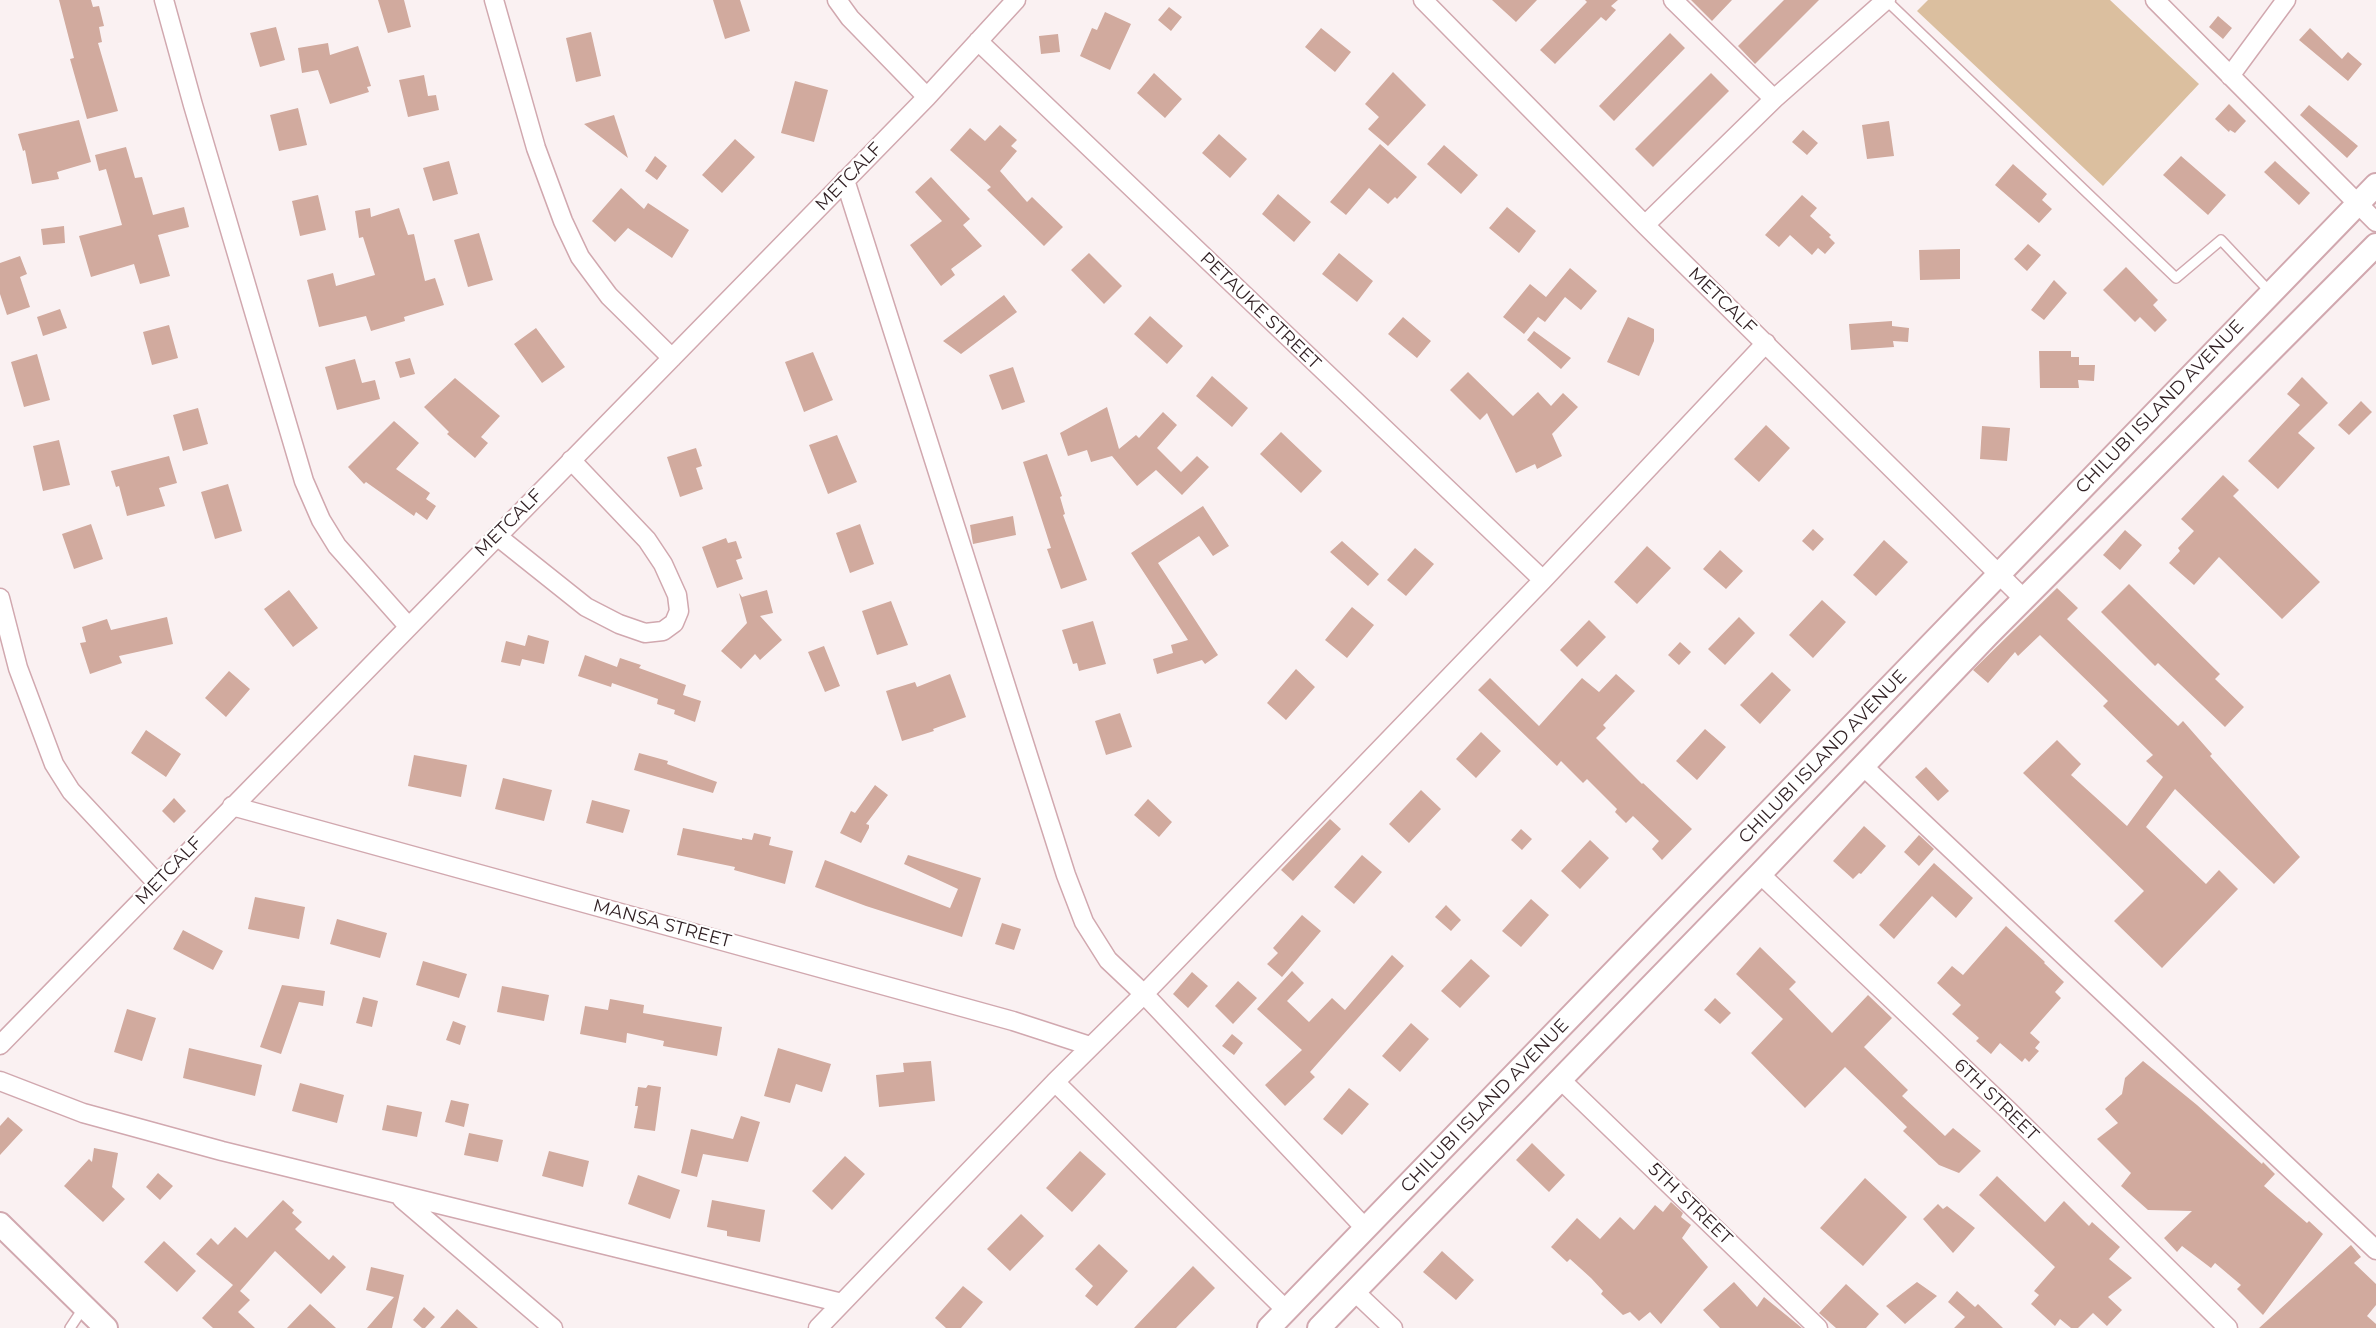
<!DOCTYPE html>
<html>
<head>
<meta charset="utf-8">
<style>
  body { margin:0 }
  canvas { display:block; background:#faf1f2 }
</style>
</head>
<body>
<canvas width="2376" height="1328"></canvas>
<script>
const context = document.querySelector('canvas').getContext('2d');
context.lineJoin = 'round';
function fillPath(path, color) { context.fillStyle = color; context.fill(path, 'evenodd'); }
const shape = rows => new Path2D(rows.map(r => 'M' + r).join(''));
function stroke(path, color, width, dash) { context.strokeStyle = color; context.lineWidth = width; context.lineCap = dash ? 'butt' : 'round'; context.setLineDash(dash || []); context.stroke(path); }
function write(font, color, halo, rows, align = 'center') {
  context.font = font + ' Montserrat,sans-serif'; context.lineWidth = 4.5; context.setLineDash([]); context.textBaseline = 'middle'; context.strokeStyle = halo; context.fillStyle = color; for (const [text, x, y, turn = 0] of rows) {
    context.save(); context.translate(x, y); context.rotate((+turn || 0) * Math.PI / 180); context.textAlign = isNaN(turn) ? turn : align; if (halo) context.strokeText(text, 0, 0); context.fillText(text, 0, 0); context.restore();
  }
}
fillPath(shape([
  [1928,0,2110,0,2199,84,2103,186,1917,11]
]), '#dbbf9f');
fillPath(shape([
  [59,0,91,0,93,7,99,6,104,26,99,27,102,42,98,43,118,111,87,119,70,59,74,58],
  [378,0,404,0,411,27,388,33],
  [713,0,740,0,750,31,725,39],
  [1492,0,1537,0,1516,22],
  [1585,0,1618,0,1611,6,1616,10,1606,21,1601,17,1555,64,1540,50,1587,2],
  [1691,0,1732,0,1712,21],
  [1784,0,1819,0,1755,64,1738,46],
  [1169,7,1182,17,1171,31,1158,20],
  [1105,12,1131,24,1110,70,1080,56,1092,28,1097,30],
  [2218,16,2232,28,2223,39,2209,27],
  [276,27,285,60,260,67,250,33],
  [1321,28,1351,52,1335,72,1305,47],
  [2310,28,2342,59,2348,52,2362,64,2348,81,2299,40],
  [591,32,601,76,576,82,566,38],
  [1670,33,1685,48,1614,121,1599,106],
  [1058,34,1060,52,1041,54,1039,36],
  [328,43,330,55,358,46,371,86,367,87,369,92,330,104,318,70,302,73,298,48],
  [1393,72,1426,105,1388,146,1368,129,1379,117,1365,104],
  [1154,73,1182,99,1165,118,1137,93],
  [1711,73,1729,91,1653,167,1635,149],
  [424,75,428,96,436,95,439,110,408,117,399,80],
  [795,81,828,90,814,142,781,133],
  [2229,104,2246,121,2235,133,2230,130,2229,132,2215,119],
  [2309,105,2358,146,2347,158,2300,115],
  [298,108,307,145,279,151,270,115],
  [614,115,628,158,584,124],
  [79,120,91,162,57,172,59,179,32,184,25,150,23,151,18,134],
  [1889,121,1894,156,1867,159,1862,125],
  [1000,125,1017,140,1011,146,1017,151,1000,171,1027,202,1032,197,1063,227,1044,246,987,190,991,187,950,150,970,128,985,141],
  [1803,130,1818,143,1807,155,1792,142],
  [1219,134,1247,159,1230,178,1202,153],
  [735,139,755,157,722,193,702,175],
  [1380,144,1417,177,1397,199,1395,197,1388,204,1369,188,1346,215,1330,202],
  [1444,145,1478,175,1461,194,1427,164],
  [126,147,135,178,142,177,153,215,184,207,189,227,158,235,170,276,140,284,134,264,91,277,79,236,122,225,106,169,99,171,95,155],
  [655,156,667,166,657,180,645,171],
  [2181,156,2226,195,2208,215,2163,175],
  [449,161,458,194,433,201,423,168],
  [2275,161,2310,193,2299,205,2264,172],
  [2013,164,2047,194,2042,200,2052,209,2039,223,1995,185],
  [931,177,970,219,963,225,982,246,951,269,955,275,941,286,910,245,942,221,915,192],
  [621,188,644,209,648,203,689,230,672,258,628,228,615,242,592,221],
  [1278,194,1311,222,1294,242,1262,214],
  [318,195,326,230,300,236,292,201],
  [1802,195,1817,208,1810,216,1831,235,1829,237,1835,243,1825,254,1818,248,1812,255,1790,235,1779,247,1765,235],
  [1507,207,1536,231,1519,253,1489,228],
  [370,208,371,217,399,208,408,235,414,234,425,281,435,278,444,305,404,317,405,321,371,331,366,316,319,327,307,280,333,273,336,286,375,275,363,237,359,238,355,211],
  [64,226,65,243,43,245,41,229],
  [479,233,493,280,468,287,454,240],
  [2028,244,2041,255,2027,271,2014,259],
  [1960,249,1960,279,1920,280,1919,250],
  [1089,253,1122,286,1104,304,1071,270],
  [1339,253,1373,281,1357,302,1322,274],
  [20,256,27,274,20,277,30,307,7,315,0,294,0,263],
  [2126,267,2158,300,2153,305,2167,320,2155,332,2140,317,2135,322,2103,290],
  [1570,268,1597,291,1581,310,1565,297,1545,322,1538,317,1524,334,1503,317,1530,284,1546,297],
  [2054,280,2067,293,2044,320,2031,310],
  [1004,295,1017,312,961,354,943,341],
  [60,309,67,328,43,336,37,317],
  [1150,316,1183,346,1167,364,1134,334],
  [1403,317,1431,341,1417,358,1388,334],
  [1628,317,1654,329,1654,341,1639,376,1607,362],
  [1892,321,1892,326,1909,328,1908,342,1893,341,1894,347,1851,350,1849,324],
  [169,325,178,358,152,365,143,332],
  [536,328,565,367,542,383,514,344],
  [1534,331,1571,358,1561,369,1527,340],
  [2039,351,2071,351,2071,357,2079,357,2079,365,2095,365,2094,381,2078,380,2079,388,2040,388],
  [813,352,833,400,804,412,785,362],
  [37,354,50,400,24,407,11,362],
  [410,358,415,374,400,378,395,362],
  [355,359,362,383,375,380,380,399,337,410,325,367],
  [1013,367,1025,402,1002,410,989,375],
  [1468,372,1513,416,1538,392,1551,406,1563,393,1578,407,1552,434,1562,456,1537,469,1535,464,1516,473,1487,413,1480,420,1450,390],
  [1212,376,1248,408,1232,427,1196,396],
  [2302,377,2328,403,2298,433,2315,448,2278,489,2248,461,2300,405,2287,394],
  [455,378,500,416,481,437,488,443,475,458,447,434,449,432,424,407],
  [2361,401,2372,412,2349,435,2338,425],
  [1107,407,1119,449,1136,435,1139,438,1163,412,1177,425,1157,448,1181,472,1197,456,1209,467,1182,495,1156,470,1137,486,1112,456,1091,462,1087,450,1068,456,1060,433],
  [198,408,208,444,183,451,173,415],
  [394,421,419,443,396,469,430,493,426,499,436,506,427,520,416,512,414,516,366,482,364,484,348,467],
  [1766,425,1790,448,1759,482,1734,459],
  [1982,426,2010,428,2007,461,1980,459],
  [1281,432,1322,471,1301,493,1260,454],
  [837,435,857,482,828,494,809,445],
  [59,440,70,485,43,491,33,446],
  [696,448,702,466,696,468,703,489,680,497,667,457],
  [1047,454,1062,496,1060,497,1065,514,1063,515,1087,580,1061,589,1047,549,1051,548,1023,462],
  [169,456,177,483,159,488,165,506,127,516,119,486,116,487,111,471],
  [2223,475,2239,490,2233,496,2320,582,2282,619,2219,557,2194,585,2169,563,2180,551,2178,548,2194,531,2181,519],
  [228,484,242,531,215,539,201,492],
  [1203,506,1229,546,1213,556,1199,536,1158,563,1218,655,1205,664,1202,660,1157,674,1153,659,1173,653,1171,645,1188,640,1131,553],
  [1013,516,1016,535,973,544,970,525],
  [91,524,103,559,74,569,62,534],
  [860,524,874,564,850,573,836,533],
  [1813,529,1824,539,1813,551,1802,541],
  [2125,530,2142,545,2120,570,2103,555],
  [726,538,728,543,736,541,742,558,736,560,743,579,717,588,702,547],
  [1884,540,1908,562,1876,596,1853,575],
  [1342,541,1379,574,1368,586,1330,552],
  [1647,546,1671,568,1637,604,1614,582],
  [1415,548,1434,564,1406,596,1387,580],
  [1720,550,1743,571,1726,589,1703,569],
  [2129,584,2220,674,2215,679,2244,707,2225,727,2158,663,2155,666,2101,612],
  [2057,588,2078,608,2067,619,2178,726,2183,721,2212,754,2210,756,2300,857,2274,884,2175,789,2146,827,2206,884,2219,870,2238,889,2162,968,2114,921,2144,891,2023,773,2057,740,2081,764,2071,775,2127,826,2163,777,2146,761,2153,755,2103,706,2108,701,2040,635,2018,656,2015,652,1988,683,1973,670],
  [289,590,318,628,293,647,264,609],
  [767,590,773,613,760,616,782,640,760,660,755,654,741,669,721,651,747,623,739,593,742,597],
  [1822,600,1846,622,1813,658,1789,635],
  [891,601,908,645,877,655,862,611],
  [1352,607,1374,625,1347,658,1325,640],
  [167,617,173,644,119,656,122,663,90,674,80,643,86,642,82,627,107,619,111,630],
  [1739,617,1755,633,1725,665,1708,649],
  [1589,620,1606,637,1577,667,1560,650],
  [1093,621,1106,664,1079,671,1077,663,1073,664,1062,630],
  [528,635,549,641,544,664,522,659,520,666,501,662,506,641,525,646],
  [1680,642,1691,652,1679,665,1668,655],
  [824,646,840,686,825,692,808,652],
  [585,655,617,667,620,658,641,665,639,668,686,685,683,695,701,701,695,722,674,714,675,710,657,704,658,699,612,683,611,687,578,676],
  [1296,669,1315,687,1286,720,1267,703],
  [229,671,250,689,226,717,205,698],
  [1772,672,1791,690,1760,724,1740,705],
  [950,674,966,717,933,729,934,731,902,741,886,691,915,682,917,687],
  [1616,674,1635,691,1603,725,1606,728,1596,738,1642,784,1643,783,1692,829,1662,860,1652,849,1659,841,1633,816,1626,823,1615,812,1617,809,1587,779,1583,783,1561,761,1557,766,1478,690,1490,678,1539,726,1582,678,1599,692],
  [1120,713,1132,747,1106,755,1095,721],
  [1705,729,1726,747,1697,780,1676,761],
  [146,730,181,754,166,777,131,753],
  [1481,732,1501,751,1476,778,1456,759],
  [639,753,668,761,667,764,717,782,713,793,634,770],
  [414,755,467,765,461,797,408,786],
  [1926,767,1949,791,1938,801,1915,777],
  [503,778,552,790,544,821,495,809],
  [875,785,888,795,866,824,869,825,869,828,861,843,840,833,851,811,855,813],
  [1421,790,1441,809,1409,843,1389,824],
  [174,798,186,811,174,823,162,811],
  [1148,799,1172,822,1159,837,1134,815],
  [592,800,630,810,623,833,586,823],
  [1330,819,1341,829,1293,881,1281,870],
  [1864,826,1886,846,1861,874,1859,873,1853,879,1833,861],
  [683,828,742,840,742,838,752,840,754,833,771,837,769,845,793,851,785,884,734,870,735,867,677,855],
  [1521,829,1532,839,1522,850,1511,840],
  [1919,835,1934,849,1919,866,1904,852],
  [1590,840,1609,858,1580,889,1561,871],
  [908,855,981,878,962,937,866,906,815,887,825,860,950,908,958,889,904,864],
  [1362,855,1382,872,1354,904,1334,887],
  [1934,863,1973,898,1956,918,1932,896,1894,939,1879,925],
  [255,897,305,907,299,939,248,929],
  [1531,899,1549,915,1521,947,1502,931],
  [1446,905,1461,920,1451,931,1435,917],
  [1302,915,1321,931,1282,977,1267,964,1278,953,1273,948],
  [337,919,387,933,380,958,330,944],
  [1002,923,1021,929,1014,950,995,944],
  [2006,926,2045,962,2044,963,2064,982,2055,992,2061,998,2030,1033,2040,1042,2035,1048,2039,1051,2029,1062,2025,1058,2022,1062,2000,1043,1991,1054,1976,1041,1979,1038,1952,1014,1961,1005,1937,983,1952,966,1963,975],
  [183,930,223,951,213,970,173,949],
  [1760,947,1796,982,1789,989,1832,1033,1868,995,1892,1018,1864,1047,1908,1090,1902,1096,1945,1136,1953,1128,1981,1151,1959,1173,1939,1165,1903,1131,1907,1127,1845,1067,1805,1108,1751,1053,1783,1019,1736,974],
  [1392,955,1404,966,1310,1072,1315,1077,1285,1106,1265,1085,1302,1050,1257,1009,1292,971,1304,983,1287,1001,1309,1022,1332,998,1345,1010],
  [1471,959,1490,976,1460,1008,1441,991],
  [423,961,467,974,459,998,416,985],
  [1192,972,1208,986,1188,1008,1173,994],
  [1238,981,1257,998,1233,1024,1215,1006],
  [282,985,325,991,323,1006,299,1002,281,1054,260,1047],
  [502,986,549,995,544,1021,497,1012],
  [363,997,378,1001,372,1027,356,1023],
  [1715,998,1731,1013,1720,1024,1704,1010],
  [610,999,644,1005,643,1013,722,1027,717,1056,663,1046,664,1041,627,1033,626,1043,580,1034,585,1006,608,1010],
  [127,1009,156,1018,142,1061,114,1052],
  [453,1021,466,1026,460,1045,446,1040],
  [1411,1023,1429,1039,1400,1072,1382,1056],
  [1232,1034,1243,1043,1234,1055,1222,1046],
  [189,1048,262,1065,255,1096,183,1078],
  [778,1048,831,1064,822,1092,796,1084,790,1103,764,1096],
  [931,1061,935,1101,879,1107,876,1075,904,1072,903,1063],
  [2143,1061,2197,1105,2262,1164,2263,1162,2275,1174,2264,1186,2307,1223,2309,1221,2323,1234,2263,1315,2237,1289,2241,1285,2215,1263,2211,1268,2182,1246,2177,1252,2164,1238,2192,1211,2148,1210,2121,1186,2131,1173,2097,1139,2118,1123,2105,1109,2122,1094,2125,1078],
  [300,1083,344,1095,337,1123,292,1111],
  [648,1085,661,1087,655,1131,634,1128,638,1106,635,1106,638,1087,646,1088],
  [1349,1088,1369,1104,1342,1135,1323,1119],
  [451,1100,469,1104,464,1127,445,1122],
  [387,1105,422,1112,417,1137,382,1130],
  [741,1116,760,1122,748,1162,703,1154,697,1177,681,1173,691,1129,733,1139],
  [8,1117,23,1130,0,1155,0,1126],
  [469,1133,503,1140,498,1162,464,1155],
  [1532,1143,1565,1175,1549,1192,1516,1160],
  [94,1148,118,1153,112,1187,125,1199,103,1222,64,1186,89,1159,92,1162],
  [549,1151,589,1161,583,1187,542,1176],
  [1080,1151,1106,1174,1072,1212,1046,1188],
  [845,1156,865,1174,832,1210,812,1191],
  [158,1173,173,1186,160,1200,146,1187],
  [638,1175,680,1190,670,1219,628,1204],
  [1997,1176,2045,1222,2064,1201,2089,1226,2092,1222,2120,1247,2109,1259,2132,1278,2108,1297,2122,1310,2107,1326,2093,1313,2078,1328,2071,1328,2060,1319,2055,1326,2031,1304,2039,1295,2034,1291,2055,1267,1979,1195],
  [1865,1178,1907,1217,1863,1266,1820,1228],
  [283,1200,294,1210,292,1213,302,1222,295,1229,298,1232,329,1260,333,1255,346,1267,321,1294,275,1251,240,1291,250,1300,238,1312,255,1328,213,1328,202,1318,233,1285,196,1254,211,1238,218,1245,235,1227,247,1238],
  [712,1200,765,1210,760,1242,727,1236,727,1231,707,1227],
  [1671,1202,1683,1213,1681,1217,1691,1225,1682,1238,1708,1267,1661,1324,1650,1312,1639,1321,1630,1312,1623,1315,1601,1294,1603,1291,1591,1278,1570,1259,1567,1262,1551,1247,1577,1218,1600,1239,1620,1217,1634,1230,1655,1205,1663,1212],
  [1938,1204,1943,1209,1947,1206,1975,1228,1953,1253,1923,1219],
  [1021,1214,1044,1236,1010,1271,987,1249],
  [164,1241,196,1271,177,1292,144,1262],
  [1099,1244,1128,1271,1097,1306,1085,1296,1093,1286,1075,1269],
  [2351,1245,2361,1257,2354,1263,2376,1284,2376,1305,2367,1316,2376,1324,2376,1328,2259,1328],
  [1442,1251,1474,1280,1456,1300,1423,1272],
  [1193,1266,1215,1288,1176,1328,1134,1328],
  [371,1267,404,1275,392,1328,367,1328,394,1297,366,1290],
  [1734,1282,1757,1307,1764,1297,1802,1328,1720,1328,1703,1310],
  [1917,1282,1937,1296,1905,1324,1886,1306],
  [1846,1284,1879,1314,1866,1328,1836,1328,1819,1313],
  [963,1286,983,1302,961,1328,946,1328,935,1318],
  [1957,1291,1975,1307,1978,1304,2003,1328,1954,1328,1965,1317,1948,1302],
  [310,1304,336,1328,287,1328],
  [424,1307,435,1317,425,1328,422,1328,413,1320],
  [457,1309,478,1328,440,1328]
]), '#d1aa9e');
const service = shape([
  [1886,0,2176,278,2221,240,2271,293],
  [70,1328,84,1307]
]);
const minor = shape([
  [164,0,193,105,304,481,321,520,337,546,408,626],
  [494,0,536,148,563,221,580,257,609,296,672,358],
  [837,0,850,18,927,97],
  [1423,0,1645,225,2024,599],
  [1673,0,1774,99],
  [2155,0,2376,222],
  [978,41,1543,580],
  [2230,76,2286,0],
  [845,180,1066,875,1084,922,1108,960,1144,994,1366,1229],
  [1645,225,1774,99,1886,0],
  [497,536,586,607,619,624,645,633,663,631,674,623,679,611,677,595,663,564,647,540,571,460],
  [0,598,18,668,54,764,71,791,157,883],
  [1864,767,2376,1250],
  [232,806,1013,1021,1090,1046],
  [1760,874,2009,1111,2228,1328],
  [0,1045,927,97,1016,0],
  [1561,1080,1818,1328],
  [0,1081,83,1113,222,1151,842,1303],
  [1055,1082,1286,1310],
  [402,1199,553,1328],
  [1355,1292,1393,1328],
  [818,1328,1055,1082,1144,994,1543,580,1766,343]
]);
const tertiary = shape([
  [0,1224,106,1328],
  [1269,1328,2376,185],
  [1319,1328,1760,874,1988,635,2376,245]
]);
stroke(service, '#d1a8af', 12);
stroke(minor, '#d1a8af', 21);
stroke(tertiary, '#d1a8af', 26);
stroke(service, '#fff', 9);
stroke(minor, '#fff', 18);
stroke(tertiary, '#fff', 22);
write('18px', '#2f1f22', '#fff', [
  ["METCALF",849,177,-46],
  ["METCALF",1722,301,44],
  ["PETAUKE STREET",1260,311,44],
  ["CHILUBI ISLAND AVENUE",2160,407,-46],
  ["METCALF",509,523,-45],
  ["CHILUBI ISLAND AVENUE",1823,757,-46],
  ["METCALF",169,871,-46],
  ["MANSA STREET",662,924,15],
  ["6TH STREET",1996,1100,44],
  ["CHILUBI ISLAND AVENUE",1485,1106,-46],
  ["5TH STREET",1690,1204,44]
]);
</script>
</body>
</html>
